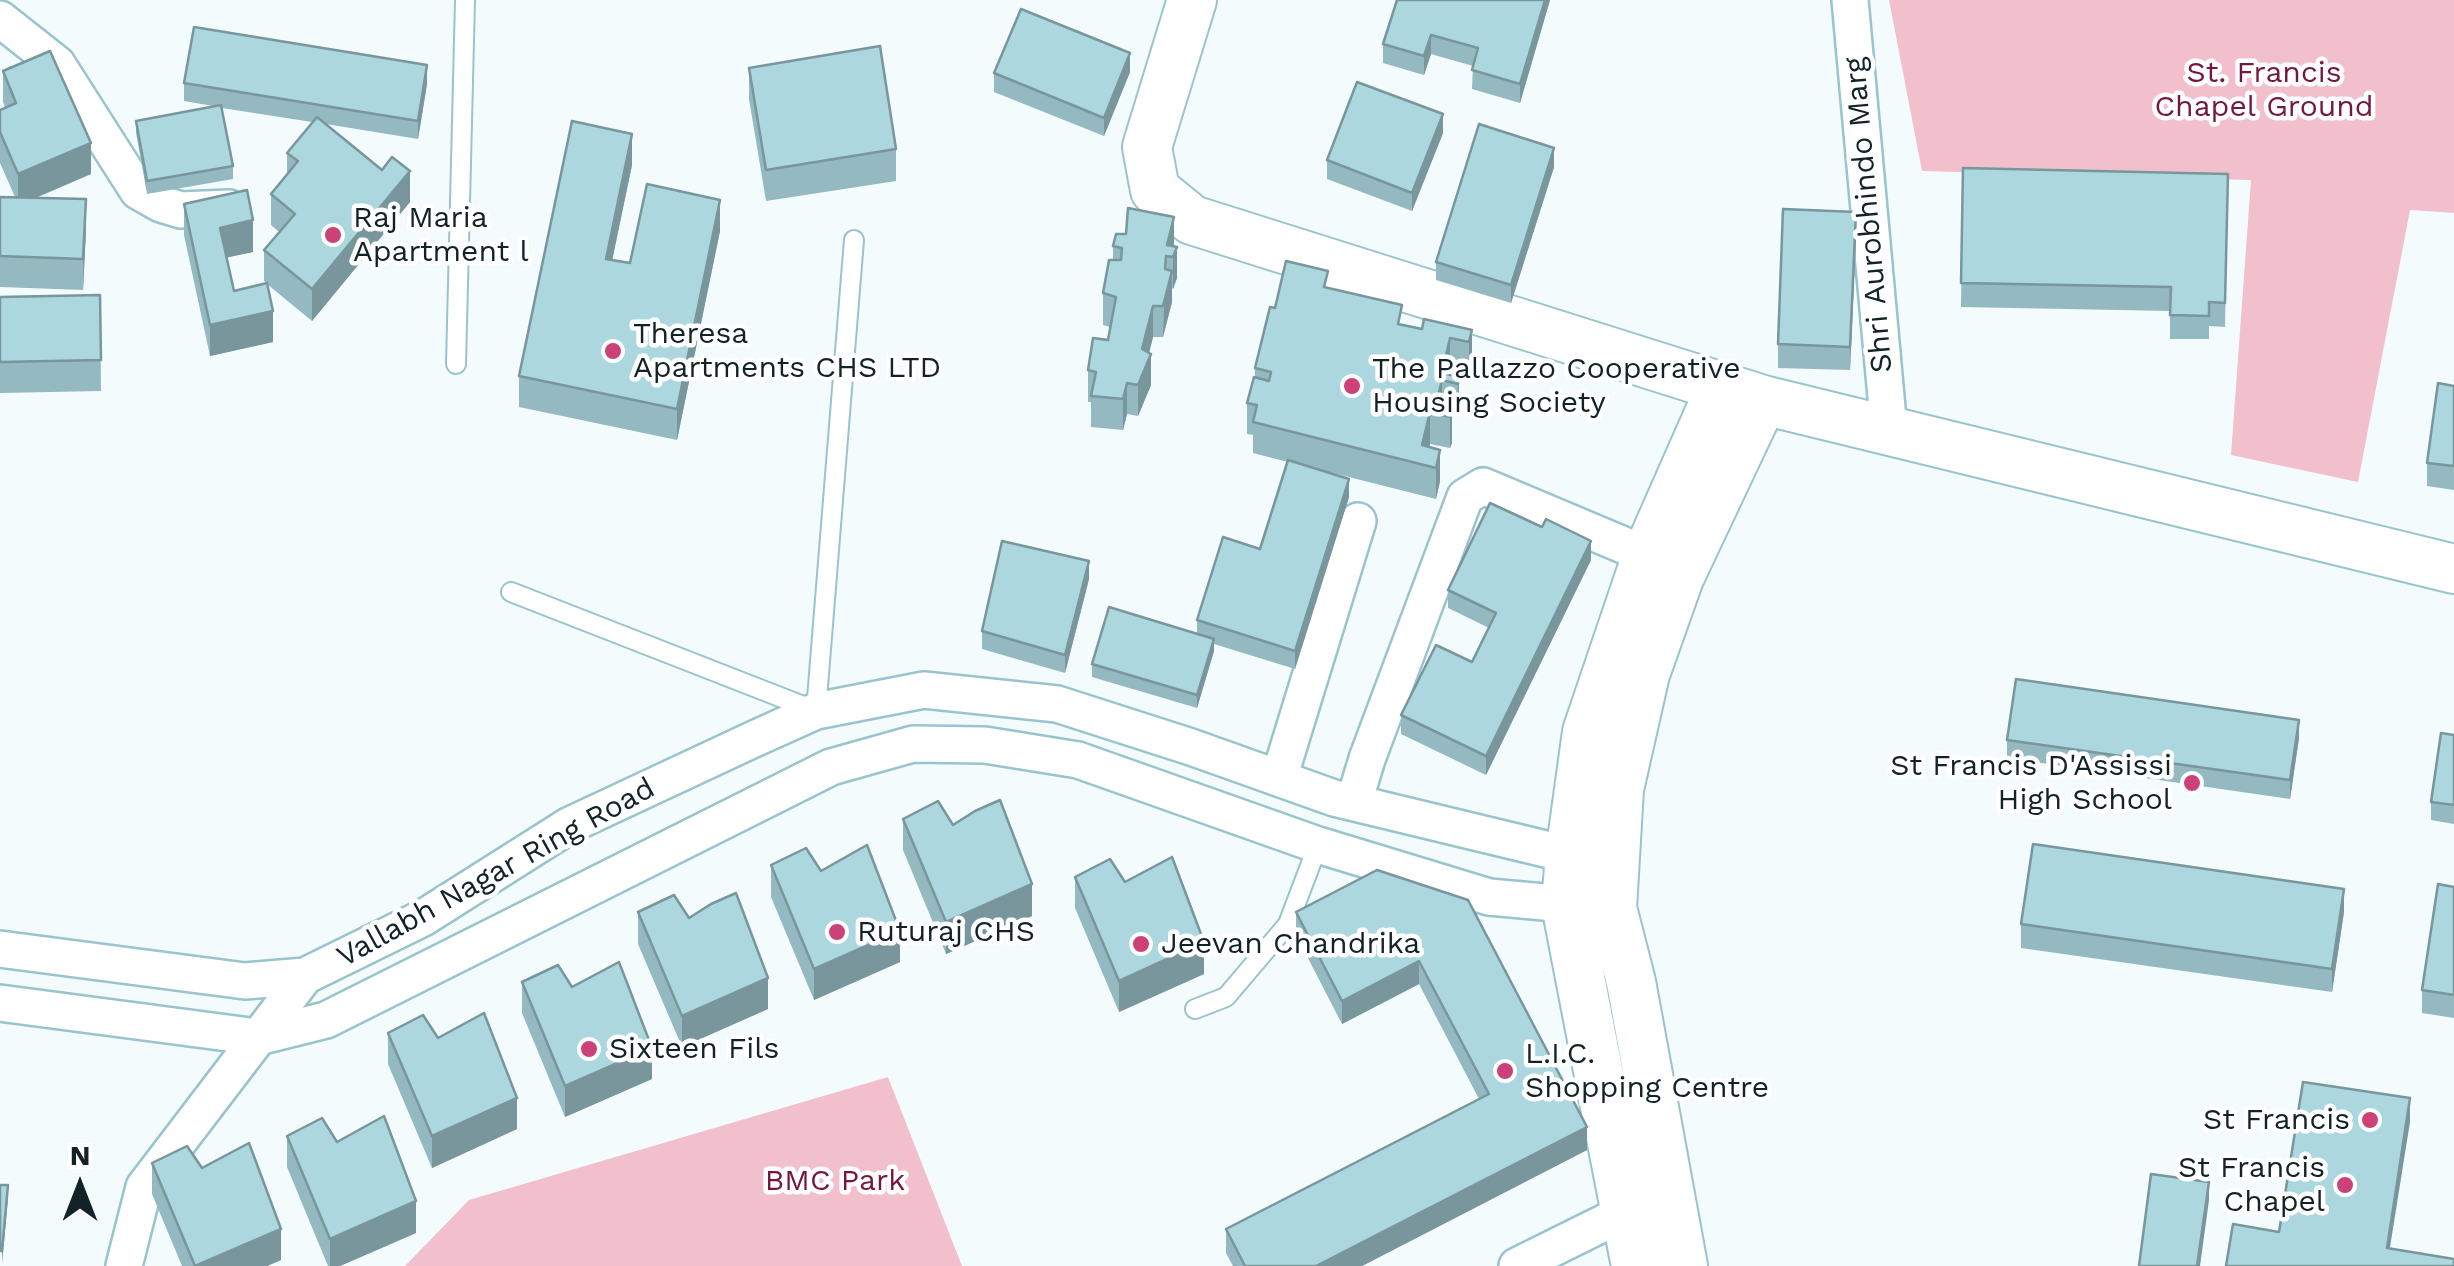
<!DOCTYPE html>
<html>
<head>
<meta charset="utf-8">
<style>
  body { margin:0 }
  #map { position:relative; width:2454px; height:1266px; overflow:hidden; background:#f3fbfd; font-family:"Work Sans",sans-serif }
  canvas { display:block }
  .north { position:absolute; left:30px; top:1136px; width:100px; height:100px; -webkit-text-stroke:8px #fff; paint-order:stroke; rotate:0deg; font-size:28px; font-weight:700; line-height:40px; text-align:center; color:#122226 }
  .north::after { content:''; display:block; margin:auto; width:35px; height:45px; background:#122226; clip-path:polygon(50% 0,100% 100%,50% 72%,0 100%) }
</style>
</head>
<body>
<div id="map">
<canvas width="2454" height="1266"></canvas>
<div class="north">N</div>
</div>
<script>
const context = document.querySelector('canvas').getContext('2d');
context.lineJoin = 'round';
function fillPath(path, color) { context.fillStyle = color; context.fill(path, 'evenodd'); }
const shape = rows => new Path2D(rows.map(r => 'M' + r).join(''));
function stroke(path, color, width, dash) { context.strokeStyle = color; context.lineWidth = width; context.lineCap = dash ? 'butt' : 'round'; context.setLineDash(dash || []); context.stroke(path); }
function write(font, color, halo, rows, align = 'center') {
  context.font = font + ' "Work Sans",sans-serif'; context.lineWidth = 9; context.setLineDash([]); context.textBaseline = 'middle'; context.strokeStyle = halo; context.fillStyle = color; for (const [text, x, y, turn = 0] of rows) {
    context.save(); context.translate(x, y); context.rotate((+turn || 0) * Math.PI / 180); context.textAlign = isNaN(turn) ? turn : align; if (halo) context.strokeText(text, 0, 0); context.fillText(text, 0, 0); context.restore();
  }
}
fillPath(shape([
  [1889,0,2454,0,2454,213,2410,210,2358,482,2231,455,2251,180,1922,171],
  [888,1077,962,1266,405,1266,469,1200]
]), '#f2c0cd');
const lane = shape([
  [456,364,465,0],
  [511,592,816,711,854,240],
  [1195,1009,1226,997,1288,924,1318,845]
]);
const street = shape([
  [1850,0,1889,430],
  [0,19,57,64,138,191,161,204,181,210,229,208],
  [1279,778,1358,521],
  [1354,802,1367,759,1465,497,1483,486,1647,555],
  [0,949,245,981,305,976,423,918,570,825,754,739,816,711,924,690,1057,704,1191,747,1334,798,1591,860],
  [0,1003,258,1037,326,1020,831,767,913,744,985,745,1078,760,1318,845,1489,897,1588,906],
  [124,1266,144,1187,305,976],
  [1517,1266,1626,1212,1647,1205]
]);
const secondary = shape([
  [1192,0,1147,147,1155,190,1192,220,1763,400,2454,569],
  [1636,1266,1566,905,1570,855,1587,732,1647,555,1721,387],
  [1683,1266,1631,982,1612,908,1619,789,1645,674,1679,578,1763,400]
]);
stroke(lane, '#9ac4cd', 22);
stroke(street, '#9ac4cd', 40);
stroke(secondary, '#9ac4cd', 52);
stroke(lane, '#fff', 18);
stroke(street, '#fff', 35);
stroke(secondary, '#fff', 48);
fillPath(shape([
  [1550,0,1520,103,1472,89,1473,66,1431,54,1424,75,1383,63,1383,44],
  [749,68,896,149,896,181,766,201,749,99],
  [3,71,91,174,36,198,86,230,83,290,0,287,0,197,15,197,0,163,0,110,5,107,3,102],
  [1130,72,1104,136,994,92,994,73],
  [184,83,427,84,418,139,326,124,410,202,312,321,267,284,273,342,210,356,184,235,184,204,253,252,227,257,234,291,267,283,264,281,264,250,279,232,271,225,271,194,287,174,287,153,312,122,222,108,233,166,233,179,147,194,136,133,136,121,213,106,184,101],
  [1443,133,1412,211,1327,179,1327,160],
  [632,165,612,260,630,263,720,231,677,440,519,407,519,376],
  [1554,167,1511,303,1436,280,1436,262],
  [1963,168,2228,174,2225,327,2209,326,2209,339,2170,339,2170,311,1961,307],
  [1856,236,1850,370,1778,368,1778,344],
  [1113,246,1174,246,1177,278,1173,289,1172,288,1172,302,1163,337,1153,337,1149,353,1151,385,1138,416,1127,414,1123,430,1091,427,1091,402,1088,402,1088,370,1108,340,1110,327,1103,325,1103,293,1113,260],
  [1328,288,1402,325,1422,329,1472,330,1472,361,1469,373,1450,369,1449,375,1459,377,1459,408,1458,415,1452,413,1452,443,1450,448,1430,444,1429,447,1440,481,1436,499,1325,471,1349,497,1295,669,1214,644,1214,651,1197,708,1092,677,1092,664,1197,633,1197,620,1260,549,1288,462,1253,453,1253,435,1247,434,1247,403,1255,377,1255,368,1275,308],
  [100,295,101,391,0,393,0,297],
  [2454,386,2454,490,2427,486,2427,463],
  [1591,560,1486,775,1401,734,1401,715,1472,662,1489,628,1448,608,1448,590],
  [1089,579,1065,673,982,649,982,631],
  [2454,735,2454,824,2431,820,2431,802],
  [2299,738,2290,799,2007,758,2007,740],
  [903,819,953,825,1032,916,946,954,903,850],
  [771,865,821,871,900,962,814,1000,771,897],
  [1377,870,1587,1150,1362,1266,1233,1266,1226,1253,1226,1229,1479,1099,1419,984,1342,1024,1296,935,1296,912],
  [1075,877,1125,882,1204,974,1119,1012,1075,908],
  [2454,887,2454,1018,2422,1013,2422,990],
  [638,912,689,918,768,1009,682,1047,638,944],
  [2344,912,2332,992,2021,948,2021,924],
  [522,982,572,987,652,1079,565,1117,522,1013],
  [388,1033,438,1038,517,1129,432,1168,388,1064],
  [287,1136,337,1142,416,1233,340,1266,328,1266,287,1167],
  [152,1163,202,1168,281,1260,267,1266,182,1266,152,1194]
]), '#94b9c0');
fillPath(shape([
  [1545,0,1550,0,1520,103,1520,84],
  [1431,35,1431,54,1424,75,1424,56],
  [1130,53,1130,72,1104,136,1104,118],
  [427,65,427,84,418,139,418,121],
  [1443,114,1443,133,1412,211,1412,193],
  [632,134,632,165,606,290,606,259],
  [91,143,91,174,18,205,18,174],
  [1554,148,1554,167,1511,303,1511,285],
  [410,171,410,202,312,321,312,289],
  [86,199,86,230,83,290,83,259],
  [720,200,720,231,677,440,677,409],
  [1856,212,1856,236,1850,370,1850,347],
  [1174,217,1174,248,1167,245],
  [253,220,253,252,220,259,220,228],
  [1177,247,1177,278,1173,289,1173,257],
  [1166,256,1166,287,1172,271,1172,302,1163,337],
  [1153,306,1153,337,1146,365,1151,354,1151,385,1138,416,1138,385,1142,349],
  [273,311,273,342,210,356,210,325],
  [1472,330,1472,361,1469,373,1469,342],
  [1450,338,1450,369,1448,381,1442,373],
  [1459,377,1459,408,1458,415,1458,384],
  [1442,380,1442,411,1435,408],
  [1127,383,1127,414,1123,430,1123,399],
  [1430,412,1430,444,1425,465,1422,445],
  [1452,412,1452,443,1450,448,1450,417],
  [1440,450,1440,481,1436,499,1436,468],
  [1349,479,1349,497,1295,669,1295,651],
  [1591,541,1591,560,1486,775,1486,756],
  [1089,561,1089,579,1065,673,1065,655],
  [1214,639,1214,651,1197,708,1197,695],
  [2299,720,2299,738,2290,799,2290,780],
  [1032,884,1032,916,946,954,946,922],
  [2344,889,2344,912,2332,992,2332,969],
  [900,931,900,962,814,1000,814,969],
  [1204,942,1204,974,1119,1012,1119,981],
  [1419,961,1419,984,1342,1024,1342,1001],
  [768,978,768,1009,682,1047,682,1016],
  [652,1048,652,1079,565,1117,565,1086],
  [517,1098,517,1129,432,1168,432,1136],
  [2410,1098,2410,1122,2387,1266,2387,1248],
  [1587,1127,1587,1150,1362,1266,1316,1266],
  [2209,1182,2209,1200,2200,1266,2197,1266],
  [8,1185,8,1198,2,1264,2,1251],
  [416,1201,416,1233,340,1266,330,1266,330,1239],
  [281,1229,281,1260,267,1266,196,1266]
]), '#78969c');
const building = shape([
  [1397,0,1545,0,1520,84,1472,70,1478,48,1431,35,1424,56,1383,44,1397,0],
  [1021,9,1130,53,1104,118,994,73,1021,9],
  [194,27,427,65,418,121,184,83,194,27],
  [880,46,896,149,766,170,749,68,880,46],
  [50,51,91,143,18,174,0,132,0,110,16,103,3,71,50,51],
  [1357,82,1443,114,1412,193,1327,160,1357,82],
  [221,105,233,166,147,181,136,121,221,105],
  [317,117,382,170,392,157,410,171,312,289,264,250,295,214,271,194,298,161,287,153,317,117],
  [572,121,632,134,606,259,630,263,647,184,720,200,677,409,519,376,572,121],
  [1479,124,1554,148,1511,285,1436,262,1479,124],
  [1963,168,2228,174,2225,303,2209,302,2209,316,2170,315,2171,287,1961,283,1963,168],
  [247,190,253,220,220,228,234,291,267,283,273,311,210,325,184,204,247,190],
  [0,197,86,199,83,259,0,256,0,197],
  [1128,208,1174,217,1167,245,1177,247,1173,257,1166,256,1165,269,1172,271,1163,306,1153,306,1142,349,1151,354,1138,385,1127,383,1123,399,1091,396,1096,372,1088,370,1093,338,1108,340,1116,297,1103,293,1109,260,1121,260,1122,248,1113,246,1116,234,1126,234,1128,208],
  [1783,209,1856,212,1850,347,1778,344,1783,209],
  [1286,261,1328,271,1324,287,1402,305,1398,324,1422,329,1424,319,1472,330,1469,342,1450,338,1442,373,1459,377,1458,384,1442,380,1435,408,1452,412,1450,417,1430,412,1422,445,1440,450,1436,468,1253,422,1257,405,1247,403,1254,377,1269,381,1271,372,1255,368,1270,307,1275,308,1286,261],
  [100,295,101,360,0,362,0,297,100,295],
  [2438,383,2454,386,2454,466,2427,463,2438,383],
  [1288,460,1349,479,1295,651,1197,620,1223,537,1260,549,1288,460],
  [1490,503,1542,527,1546,519,1591,541,1486,756,1401,715,1436,645,1472,662,1496,613,1448,590,1490,503],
  [1002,541,1089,561,1065,655,982,631,1002,541],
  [1109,607,1214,639,1197,695,1092,664,1109,607],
  [2016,679,2299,720,2290,780,2007,740,2016,679],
  [2441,733,2454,735,2454,805,2431,802,2441,733],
  [1000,800,1032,884,946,922,903,819,938,801,953,825,975,811,1000,800],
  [2033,844,2344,889,2332,969,2021,924,2033,844],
  [867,845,900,931,814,969,771,865,806,848,821,871,867,845],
  [1172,857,1204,942,1119,981,1075,877,1110,859,1125,882,1172,857],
  [1377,870,1468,900,1587,1127,1316,1266,1245,1266,1226,1229,1489,1094,1419,961,1342,1001,1296,912,1377,870],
  [2438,884,2454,887,2454,995,2422,990,2438,884],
  [736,893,768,978,682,1016,638,912,674,895,689,918,711,904,736,893],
  [619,962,652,1048,565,1086,522,982,558,965,572,987,619,962],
  [484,1013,517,1098,432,1136,388,1033,423,1015,438,1038,484,1013],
  [2303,1082,2410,1098,2387,1248,2454,1259,2454,1266,2226,1266,2233,1224,2279,1232,2303,1082],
  [384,1116,416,1201,330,1239,287,1136,322,1118,337,1142,384,1116],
  [249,1143,281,1229,195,1266,152,1163,187,1146,202,1168,249,1143],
  [2151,1174,2209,1182,2197,1266,2139,1266,2151,1174],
  [0,1185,8,1185,2,1251,0,1251,0,1185]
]);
fillPath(building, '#acd7df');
stroke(building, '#78969c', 2.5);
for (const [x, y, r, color] of [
  [333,235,10,"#cc4177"],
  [613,351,10,"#cc4177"],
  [1352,386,10,"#cc4177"],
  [2192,783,10,"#cc4177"],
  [837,932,10,"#cc4177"],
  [1141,944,10,"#cc4177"],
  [589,1049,10,"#cc4177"],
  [1505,1071,10,"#cc4177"],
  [2370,1120,10,"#cc4177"],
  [2345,1185,10,"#cc4177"]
]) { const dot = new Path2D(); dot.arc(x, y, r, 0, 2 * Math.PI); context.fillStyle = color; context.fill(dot); stroke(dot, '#fff', 4); }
write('30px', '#74173e', '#fff', [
  ["St. Francis",2264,73],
  ["Chapel Ground",2264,107],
  ["BMC Park",835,1181]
]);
write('30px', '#122226', '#fff', [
  ["Shri Aurobhindo Marg",1869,215,-95],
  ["Vallabh Nagar Ring Road",496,873,-29]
]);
write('30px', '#122226', '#fff', [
  ["Raj Maria",353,218],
  ["Apartment l",353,252],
  ["Theresa",633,334],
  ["Apartments CHS LTD",633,368],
  ["The Pallazzo Cooperative",1372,369],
  ["Housing Society",1372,403],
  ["St Francis D'Assissi",2172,766,"right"],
  ["High School",2172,800,"right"],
  ["Ruturaj CHS",857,932],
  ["Jeevan Chandrika",1161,944],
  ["Sixteen Fils",609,1049],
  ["L.I.C.",1525,1054],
  ["Shopping Centre",1525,1088],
  ["St Francis",2350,1120,"right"],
  ["St Francis",2325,1168,"right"],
  ["Chapel",2325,1202,"right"]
], 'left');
</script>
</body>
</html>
